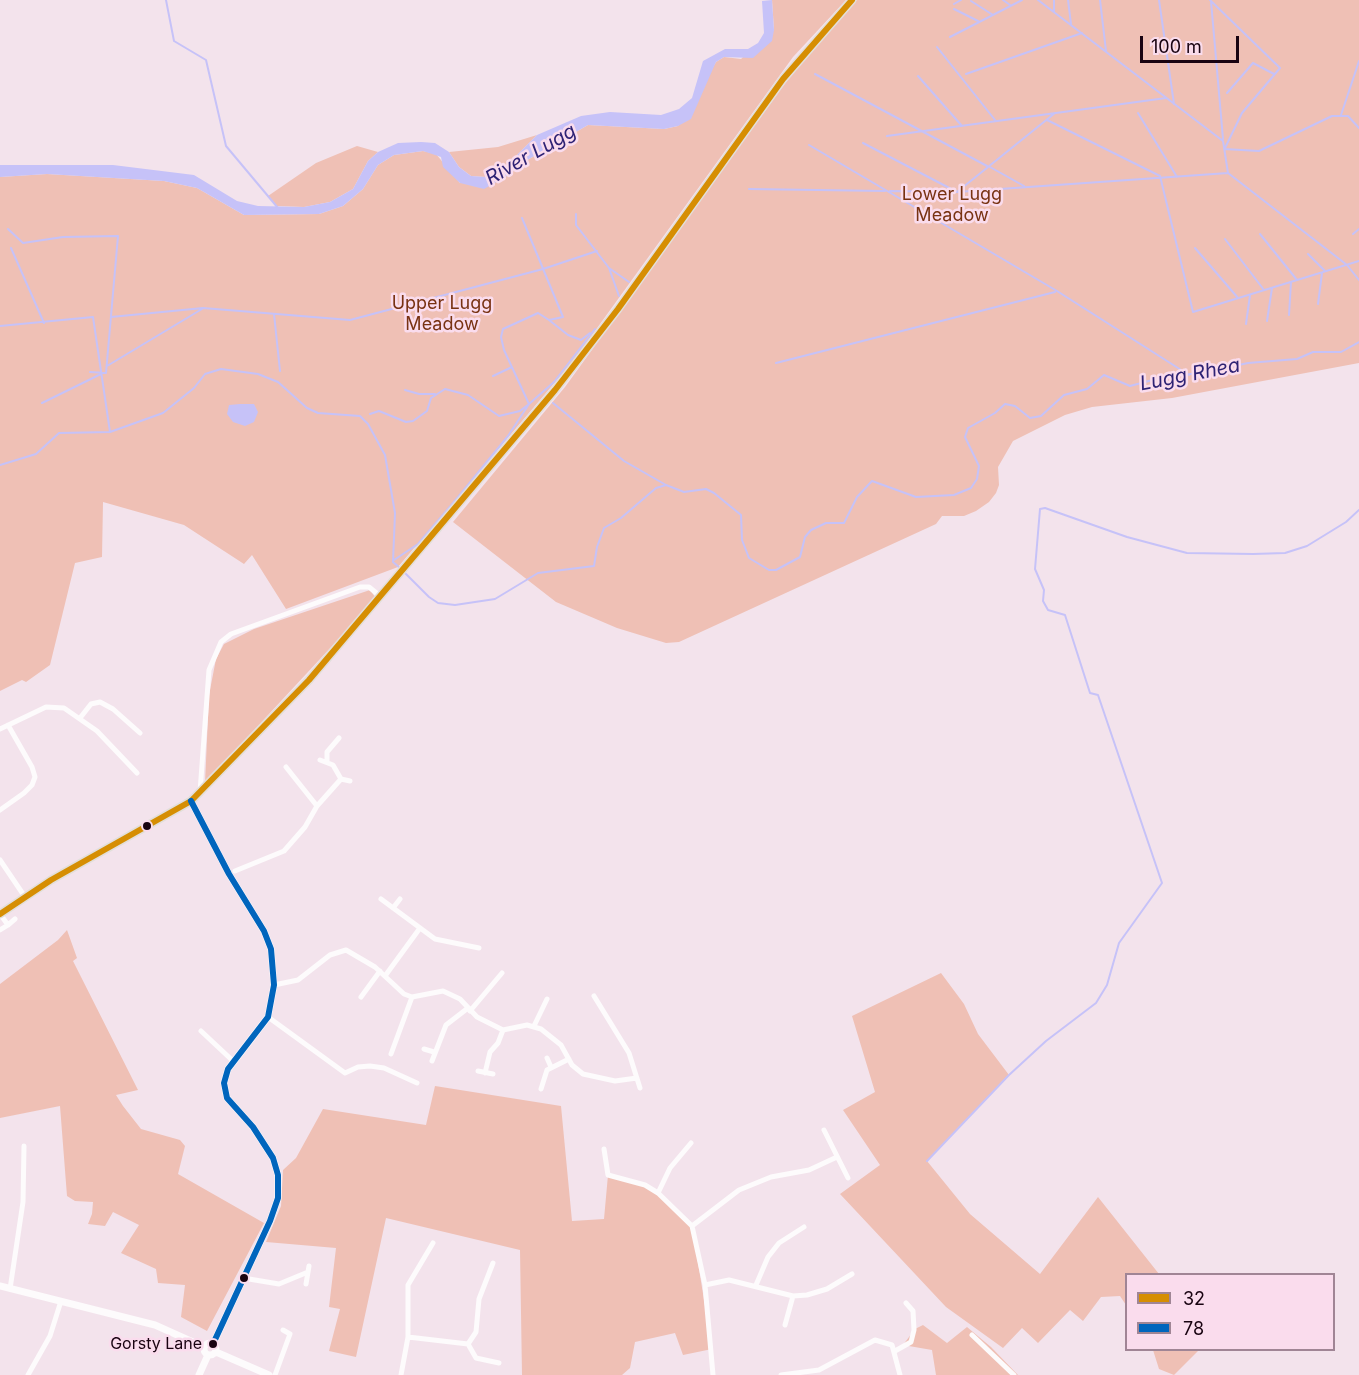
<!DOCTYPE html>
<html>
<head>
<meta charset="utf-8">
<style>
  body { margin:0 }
  #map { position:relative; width:1359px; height:1375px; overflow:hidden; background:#f3e3ec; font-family:Inter,sans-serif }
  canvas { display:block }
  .legend { position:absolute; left:1125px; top:1273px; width:210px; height:78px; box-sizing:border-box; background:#fadced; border:2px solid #a08595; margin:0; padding:8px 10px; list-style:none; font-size:18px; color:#190311 }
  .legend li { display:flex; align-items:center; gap:12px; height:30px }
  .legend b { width:30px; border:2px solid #a08595 }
  .scale { position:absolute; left:1140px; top:36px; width:99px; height:27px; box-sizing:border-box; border:3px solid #190311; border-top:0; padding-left:8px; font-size:18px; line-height:21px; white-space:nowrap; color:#190311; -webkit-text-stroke:4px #fadced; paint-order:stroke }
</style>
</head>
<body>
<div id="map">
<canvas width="1359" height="1375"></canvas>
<ul class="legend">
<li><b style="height:8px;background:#d68e03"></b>32</li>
<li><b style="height:8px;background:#0065bd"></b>78</li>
</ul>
<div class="scale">100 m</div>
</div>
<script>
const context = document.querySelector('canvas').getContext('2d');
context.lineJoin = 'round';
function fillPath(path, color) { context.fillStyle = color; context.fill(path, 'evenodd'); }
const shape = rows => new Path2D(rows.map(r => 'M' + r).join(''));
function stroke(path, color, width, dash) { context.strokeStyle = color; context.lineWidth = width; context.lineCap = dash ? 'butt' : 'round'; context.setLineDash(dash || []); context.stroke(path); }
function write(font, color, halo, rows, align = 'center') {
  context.font = font + ' Inter,sans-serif'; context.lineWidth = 5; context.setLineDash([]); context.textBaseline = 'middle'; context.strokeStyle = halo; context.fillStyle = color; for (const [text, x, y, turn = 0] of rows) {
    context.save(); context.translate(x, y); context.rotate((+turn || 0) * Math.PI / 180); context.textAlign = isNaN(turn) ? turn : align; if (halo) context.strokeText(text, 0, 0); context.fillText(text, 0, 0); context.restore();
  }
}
fillPath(shape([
  [772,0,846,0,793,57,574,360,398,567,286,609,252,555,244,564,184,525,103,502,102,557,75,563,50,665,26,682,22,680,0,691,0,177,47,174,164,181,197,188,244,215,319,214,343,206,363,189,378,165,394,155,423,151,436,154,460,183,507,176,529,159,588,125,664,129,678,126,716,62,724,57,741,59,774,30],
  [857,0,1359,0,1359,363,1172,398,1092,407,1065,415,1013,441,998,467,999,485,996,493,989,502,976,511,964,516,942,516,936,524,679,642,666,643,617,628,556,602,453,522,565,387,784,85,819,41],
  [537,135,506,166,486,177,471,176,459,167,449,152,498,147],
  [357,146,378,152,368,161,353,189,330,202,304,207,277,206,268,196,316,163],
  [370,590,375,597,346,631,205,783,209,695,216,659,224,644,254,629],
  [67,930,77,958,73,961,138,1090,116,1095,123,1106,141,1129,180,1140,185,1146,178,1174,264,1223,207,1331,181,1317,185,1285,158,1283,156,1269,121,1253,139,1225,113,1212,105,1226,88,1224,92,1214,93,1202,75,1201,67,1196,60,1106,0,1118,0,984,58,940],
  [941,973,964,1004,978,1034,1009,1075,927,1161,970,1214,1040,1274,1098,1197,1159,1274,1126,1274,1126,1305,1120,1296,1101,1297,1083,1321,1070,1310,1038,1343,1022,1328,1003,1348,946,1307,840,1194,880,1165,843,1110,875,1092,852,1016],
  [435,1086,561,1106,572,1221,604,1219,608,1175,645,1185,658,1193,692,1226,712,1349,683,1355,675,1333,635,1342,630,1368,622,1375,522,1375,520,1250,386,1218,356,1357,329,1351,340,1309,329,1307,336,1248,266,1242,281,1206,283,1170,296,1158,323,1109,426,1125],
  [923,1325,947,1343,967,1327,991,1347,1018,1375,936,1375,932,1350,903,1345,915,1329],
  [1153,1350,1199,1350,1174,1375,1159,1369]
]), '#efc0b5');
fillPath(shape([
  [772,0,774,30,772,41,753,58,724,57,716,62,691,119,678,126,664,129,588,125,529,159,507,176,484,189,460,183,443,167,441,157,423,151,394,155,378,165,363,189,343,206,319,214,244,215,197,188,164,181,47,174,0,177,0,165,113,165,194,175,237,201,258,206,304,207,330,202,353,189,368,161,378,152,398,143,421,142,435,143,449,152,459,167,471,176,486,177,506,166,537,135,581,116,610,112,661,115,679,109,692,98,703,61,725,49,748,49,758,43,764,33,762,1],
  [240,404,254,404,258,412,254,422,245,426,233,422,227,414,229,405]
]), '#c6c2f8');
stroke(shape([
  [166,0,174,41,206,60,226,146,278,208],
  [1003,0,1010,5],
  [1038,0,1223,141,1228,173,1347,265,1359,280],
  [1054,0,1054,12],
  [1068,0,1071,24],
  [1100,0,1106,51],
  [1159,0,1174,104],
  [1210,0,1280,68,1242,113,1225,148],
  [971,1,993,15],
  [1211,1,1223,139],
  [954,4,961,0],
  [954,9,978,21],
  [950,37,1022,0],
  [937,47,995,120],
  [815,74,987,166],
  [966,74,1082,33],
  [918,76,962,126],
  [1227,93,1253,63,1274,74],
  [1138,113,1177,177],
  [1341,115,1359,61],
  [1047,120,1160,176,1193,312,1359,261],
  [887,136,1166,98],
  [863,143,957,192,1228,173],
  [809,145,1057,291,1189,375],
  [1224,149,1259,151,1332,116,1348,116,1359,128],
  [990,167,1024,186],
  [749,189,885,191],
  [890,191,957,192,1055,113],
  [576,214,576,225,609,268,619,296],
  [522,218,563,317,549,320,568,335,581,340,590,333],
  [8,229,23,243,63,237,118,236,106,373,90,372],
  [1260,234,1297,280],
  [1353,234,1359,229],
  [1225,239,1264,290],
  [11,248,44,323],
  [1195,248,1238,298],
  [1308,254,1325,271],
  [609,268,629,282],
  [1318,304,1322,273],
  [274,314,280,371],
  [1289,315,1291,282],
  [111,317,203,308,350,320,543,269,597,251],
  [1267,321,1272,288],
  [1246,324,1250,295],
  [0,326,93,317,110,432],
  [776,363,1055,292],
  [107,366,202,309],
  [493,376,512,367],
  [405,390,419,394,435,394],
  [42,403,101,374],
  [553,403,624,461,666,485],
  [370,414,379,411,406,422,413,421,427,411,431,398,445,389,468,395,499,416,520,411,529,404,504,350,501,337,503,329,538,313,549,320],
  [0,465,36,454,59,433,110,432,163,413,194,388,205,374,221,369,258,374,278,382,307,408,318,413,360,416,368,424,385,455,395,513,393,562,400,568],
  [394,560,418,544,454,502,508,436,529,404,554,382,595,329],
  [404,572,429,597,438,603,455,605,495,599,538,573,594,566,597,547,604,528,621,518,656,488,666,485,684,492,706,489,714,493,741,515,742,540,749,558,769,570,776,570,800,557,805,537,811,530,826,523,844,523,857,497,872,481,916,497,954,495,971,488,977,479,979,466,965,437,968,428,995,413,1005,404,1015,406,1030,418,1041,416,1064,395,1087,389,1104,375,1130,386,1160,378,1206,372,1248,363,1297,359,1313,352,1341,352,1359,342],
  [927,1161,1009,1075,1046,1041,1096,1003,1107,985,1119,943,1162,883,1098,695,1090,693,1065,615,1048,610,1043,601,1044,590,1035,569,1040,509,1045,508,1127,537,1187,553,1253,554,1285,553,1307,546,1346,522,1359,510]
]), '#c6c2f8', 2);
stroke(shape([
  [80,718,91,704,100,702,113,709,140,733],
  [0,729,46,707,64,708,97,731,137,773],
  [327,761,327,752,339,738],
  [341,779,350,781],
  [200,792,209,670,221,642,231,634,360,587,369,587,380,596],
  [317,806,341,779,333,765,320,760],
  [0,810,24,793,32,785,35,777,32,767,8,725],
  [0,860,25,897],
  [235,871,284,851,305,827,317,806,286,767],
  [381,899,435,939,479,948],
  [393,908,400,899],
  [8,925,15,919],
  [0,930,8,925,0,914],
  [385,976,420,928],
  [274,985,298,980,330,955,346,950,375,967,404,994,412,997,443,991,460,999,477,1017,503,1030,527,1025,541,1029,561,1045,572,1065,583,1074,615,1081,637,1078],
  [594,996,629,1053,640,1088],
  [361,997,380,971],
  [470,1011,502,973],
  [268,1017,345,1073,358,1067,370,1066,384,1068,417,1083],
  [534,1026,547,999],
  [201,1031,233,1061],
  [424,1049,434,1052],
  [391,1054,412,997],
  [547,1058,551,1067],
  [432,1061,446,1025,468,1008],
  [478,1071,493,1074],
  [485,1073,490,1052,498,1043,503,1030],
  [541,1089,547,1070,569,1059],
  [824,1130,848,1178],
  [604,1149,608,1175,645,1185,658,1193,692,1226,705,1285,713,1375],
  [658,1193,670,1168,691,1143],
  [692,1226,739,1190,771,1177,809,1170,837,1157],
  [243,1278,279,1284,308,1272],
  [306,1284,309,1266],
  [705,1285,729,1280,793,1296,807,1295,827,1289,852,1274],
  [756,1285,768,1257,779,1243,804,1227],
  [10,1289,23,1202,24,1146],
  [785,1325,793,1296],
  [972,1335,1014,1375],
  [408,1337,468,1344,476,1332,479,1299,493,1263],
  [468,1344,476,1358,499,1363],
  [895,1351,911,1342,914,1330,913,1311,906,1303],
  [28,1375,50,1336,61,1301],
  [275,1375,290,1334,283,1330],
  [401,1375,408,1337,408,1285,433,1243],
  [781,1375,819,1370,875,1340,892,1345,900,1375]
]), '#fdfbfc', 5);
stroke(shape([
  [191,801,229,874,264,931,271,949,274,985,268,1017,228,1069,224,1083,227,1098,253,1127,273,1158,278,1175,278,1198,270,1221,213,1344],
  [0,1286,155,1325,204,1347],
  '204 1349a6 6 0 1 1 12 0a6 6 0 1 1-12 0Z',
  [216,1352,269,1375],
  [199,1375,208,1355]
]), '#fdfbfc', 7);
stroke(shape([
  [0,914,51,880,191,801,309,680,555,390,618,309,783,79,852,0]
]), '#e2dfda', 9);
stroke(shape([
  [0,914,51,880,191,801,309,680,555,390,618,309,783,79,852,0]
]), '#d68e03', 6);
stroke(shape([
  [191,801,229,874,264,931,271,949,274,985,268,1017,228,1069,224,1083,227,1098,253,1127,273,1158,278,1175,278,1198,270,1221,213,1344]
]), '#0065bd', 6);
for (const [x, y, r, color] of [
  [147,826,5,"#190311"],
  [244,1278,5,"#190311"],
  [213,1344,5,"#190311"]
]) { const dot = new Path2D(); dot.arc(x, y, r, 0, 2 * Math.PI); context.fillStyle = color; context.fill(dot); stroke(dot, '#fadced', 2); }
write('16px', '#190311', '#fadced', [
  ["Gorsty Lane",202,1344]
], 'right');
write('18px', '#783212', '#fadced', [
  ["Lower Lugg",952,195],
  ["Meadow",952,216],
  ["Upper Lugg",442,304],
  ["Meadow",442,325]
]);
write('italic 20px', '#2e2274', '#fadced', [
  ["River Lugg",531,155,-30],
  ["Lugg Rhea",1190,375,-11]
]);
</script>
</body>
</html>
